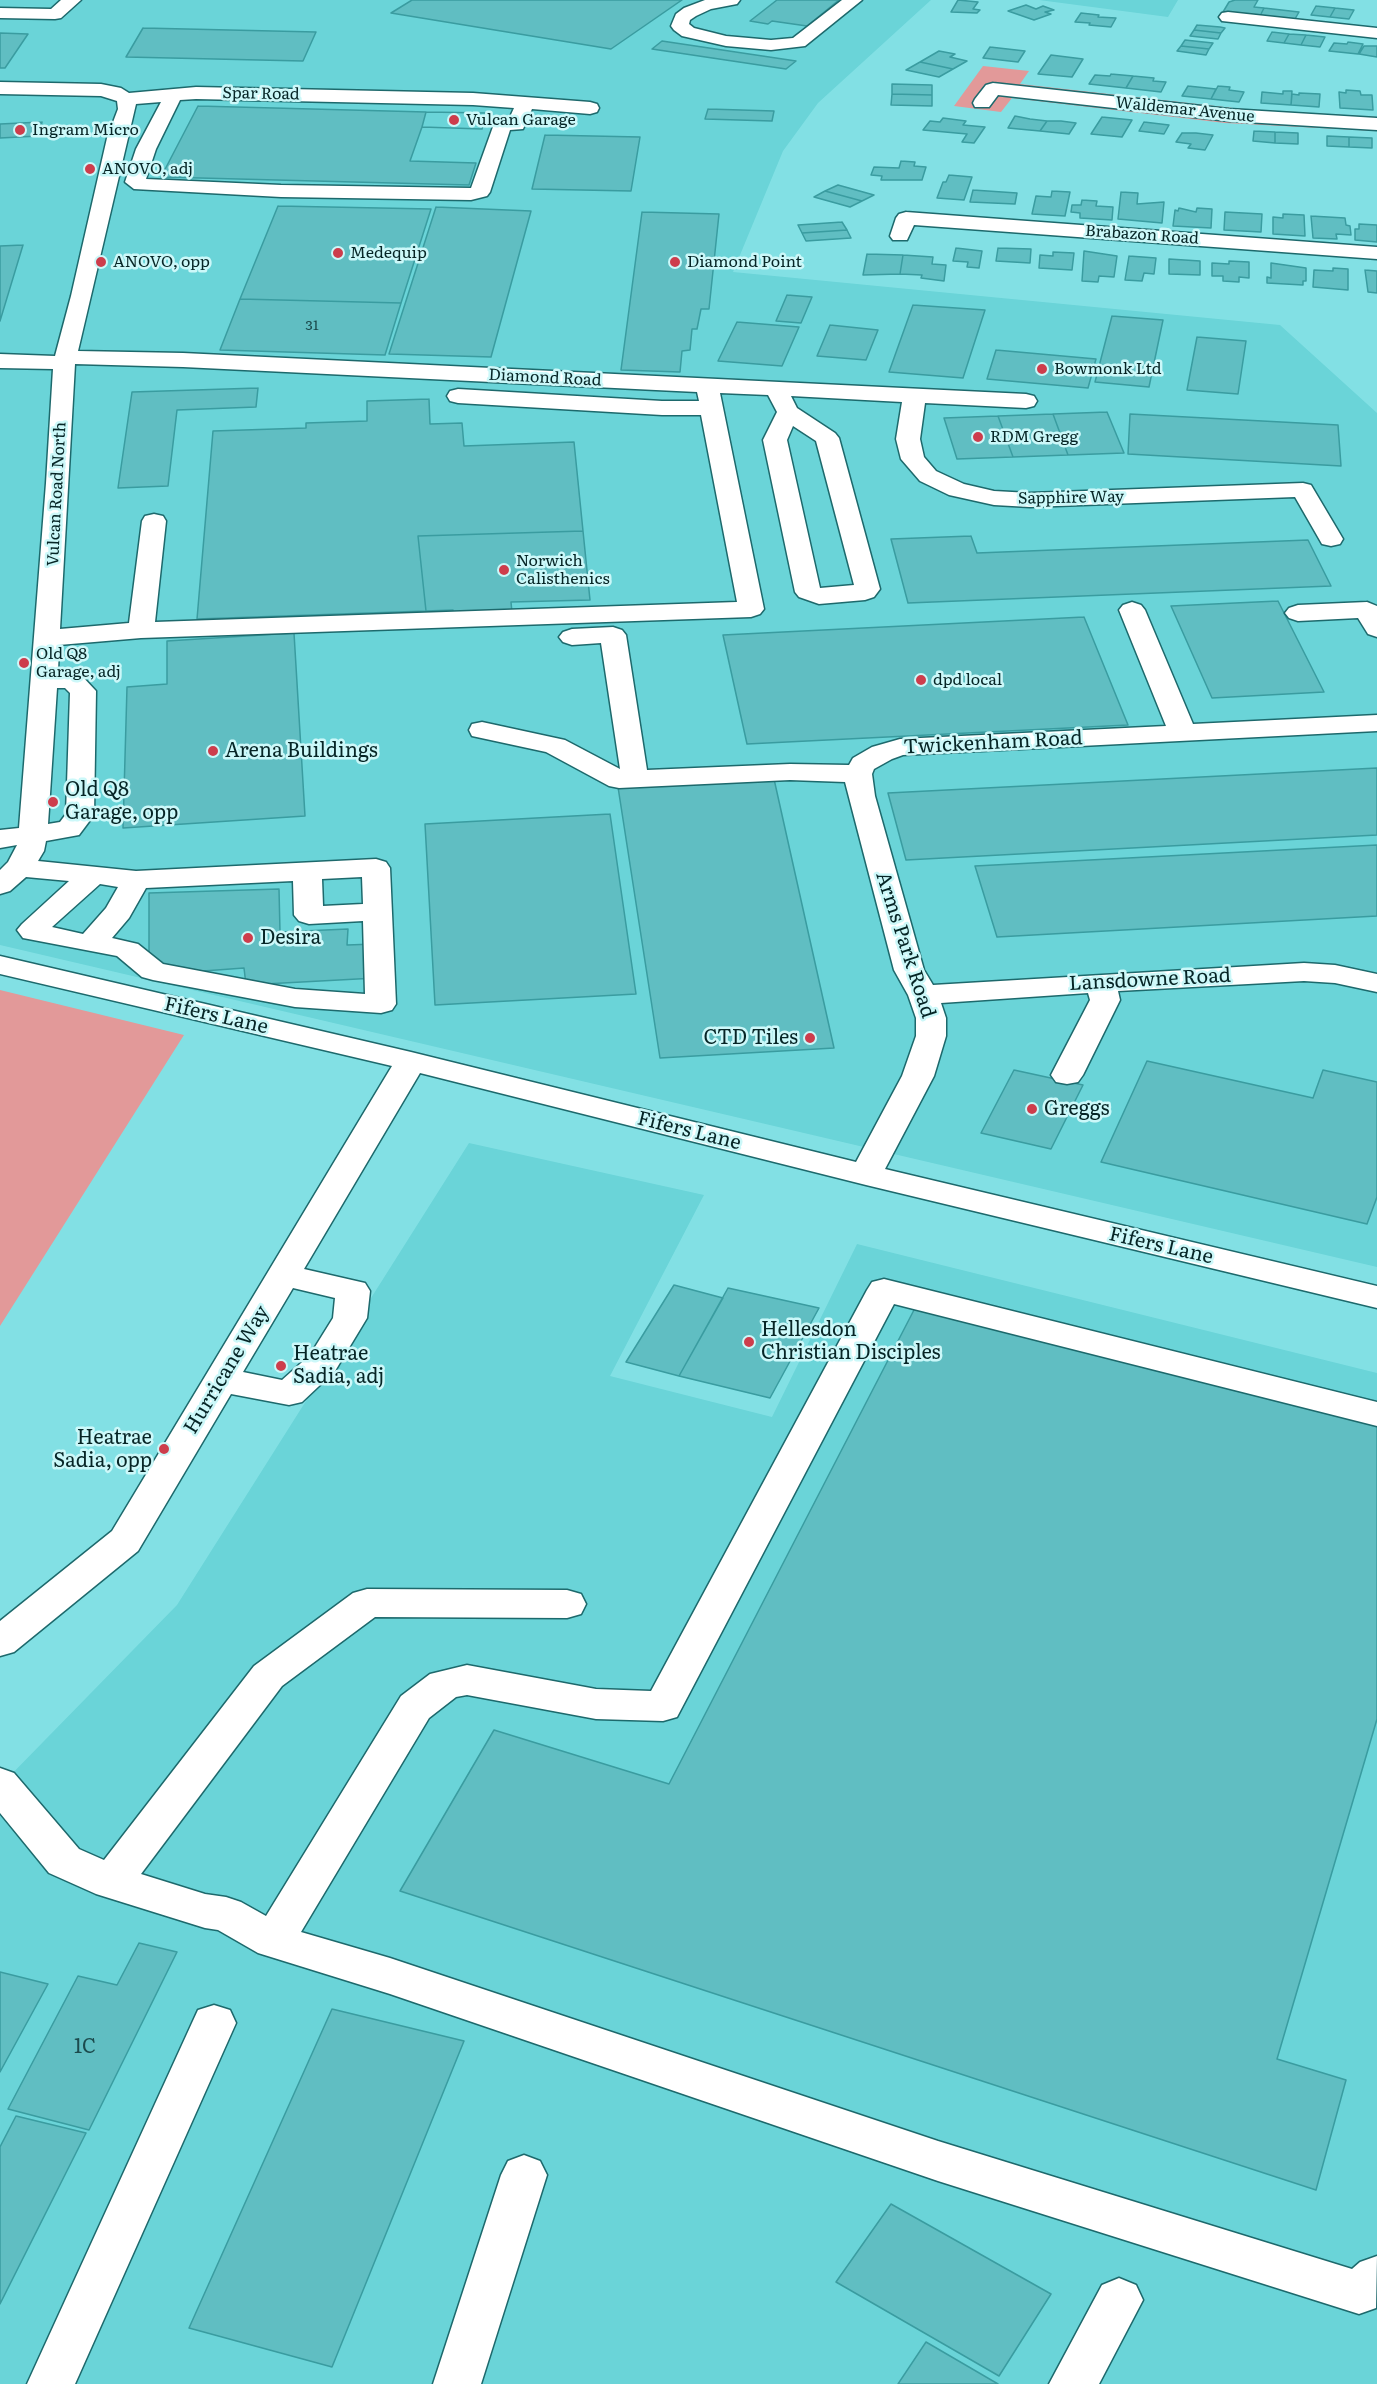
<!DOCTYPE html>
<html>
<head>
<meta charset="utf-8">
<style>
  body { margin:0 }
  canvas { display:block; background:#82e0e4 }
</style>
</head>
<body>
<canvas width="1377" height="2384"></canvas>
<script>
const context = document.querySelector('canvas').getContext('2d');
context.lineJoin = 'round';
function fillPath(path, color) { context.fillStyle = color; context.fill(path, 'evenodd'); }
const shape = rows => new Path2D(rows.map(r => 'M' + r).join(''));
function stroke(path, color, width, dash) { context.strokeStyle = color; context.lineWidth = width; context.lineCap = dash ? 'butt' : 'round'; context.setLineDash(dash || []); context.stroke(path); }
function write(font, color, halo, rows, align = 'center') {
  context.font = font + ' Literata,serif'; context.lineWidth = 5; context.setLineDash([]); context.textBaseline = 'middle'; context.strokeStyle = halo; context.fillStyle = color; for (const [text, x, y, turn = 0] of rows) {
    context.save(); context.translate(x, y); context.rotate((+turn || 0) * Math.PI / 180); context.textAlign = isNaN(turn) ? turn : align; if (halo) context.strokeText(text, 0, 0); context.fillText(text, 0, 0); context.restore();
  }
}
fillPath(shape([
  [0,0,931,0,818,103,783,151,733,272,1280,325,1377,413,1377,1267,0,945],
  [1039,0,1178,0,1168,17],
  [469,1143,704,1195,610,1376,772,1417,857,1244,1377,1373,1377,2384,0,2384,0,1786,177,1605]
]), '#6ad4d8');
fillPath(shape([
  [983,66,1029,71,1020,84,1242,109,1377,117,1377,131,1225,123,1012,98,1001,112,954,106],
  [0,990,184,1035,0,1326]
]), '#e29999');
const building = shape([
  [412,0,682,0,611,49,391,13,412,0],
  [777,0,839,0,807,26,772,21,768,24,750,21,777,0],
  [958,0,978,2,973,9,980,10,977,13,951,12,958,0],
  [1235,0,1258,0,1254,7,1264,8,1260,16,1223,12,1229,2,1235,0],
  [1026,5,1036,9,1043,6,1054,10,1045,12,1051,14,1034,20,1008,11,1026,5],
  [1316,6,1335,8,1330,17,1311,15,1316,6],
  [1264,8,1299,12,1295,19,1260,16,1264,8],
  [1335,8,1354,10,1349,19,1330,17,1335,8],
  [1081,13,1099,15,1098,17,1116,18,1111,27,1089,25,1090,23,1075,22,1081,13],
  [1197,25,1220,27,1225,28,1221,33,1194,30,1197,25],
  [143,28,316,32,303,61,126,57,143,28],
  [1194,30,1221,33,1218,39,1190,36,1194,30],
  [1272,32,1289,34,1284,43,1267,41,1272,32],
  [0,33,28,34,5,68,0,68,0,33],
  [1289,34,1306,35,1301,45,1284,43,1289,34],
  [1306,35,1325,37,1320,47,1301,45,1306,35],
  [1185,40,1213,43,1209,49,1181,46,1185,40],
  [662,41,796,61,786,69,652,49,662,41],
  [1348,42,1363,44,1358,54,1329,51,1334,43,1347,44,1348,42],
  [1181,46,1209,49,1206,55,1177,51,1181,46],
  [1364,46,1377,46,1377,57,1359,54,1364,46],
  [990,47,1025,51,1018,62,983,58,990,47],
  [939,51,955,54,950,57,967,61,953,69,920,62,939,51],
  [1051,55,1083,59,1072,77,1038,74,1051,55],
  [920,62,953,69,939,77,906,70,920,62],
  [1111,74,1133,76,1126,88,1089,84,1095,75,1110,76,1111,74],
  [1133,76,1154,78,1153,81,1166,82,1161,92,1126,88,1133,76],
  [892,84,932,85,932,95,892,94,892,84],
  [1188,86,1216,89,1211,99,1182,96,1188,86],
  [1218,86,1230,87,1229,90,1244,92,1239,102,1211,99,1218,86],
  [1346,90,1360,91,1361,95,1372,95,1373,110,1340,108,1339,92,1346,93,1346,90],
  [1283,91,1292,91,1291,105,1261,103,1262,92,1283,94,1283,91],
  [1299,93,1320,94,1319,107,1291,105,1292,94,1299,95,1299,93],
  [892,94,932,95,932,106,891,105,892,94],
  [198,106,426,112,487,113,482,129,422,127,410,161,476,163,469,185,161,177,198,106],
  [708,109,774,111,772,121,705,119,708,109],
  [426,112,487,113,482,129,422,127,426,112],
  [1015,116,1030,119,1047,121,1040,131,1008,128,1015,116],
  [1102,117,1132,120,1122,137,1091,134,1102,117],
  [943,118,966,121,963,125,985,127,974,143,962,142,967,134,923,130,930,121,940,122,943,118],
  [1047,121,1061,121,1076,123,1069,134,1040,131,1047,121],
  [42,122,39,136,0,138,0,124,42,122],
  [1144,122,1169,125,1164,134,1139,131,1144,122],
  [1254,131,1275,132,1275,143,1253,141,1254,131],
  [1275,132,1298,133,1298,144,1275,143,1275,132],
  [1182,133,1196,133,1213,135,1205,150,1188,148,1191,144,1176,142,1182,133],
  [545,135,640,137,631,191,532,189,545,135],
  [1327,136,1349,137,1349,147,1327,146,1327,136],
  [1349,137,1372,138,1372,148,1349,147,1349,137],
  [901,161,915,162,914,166,926,167,922,180,881,180,882,176,871,175,874,167,899,168,901,161],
  [949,175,972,177,964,200,937,198,943,182,946,182,949,175],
  [838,185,874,195,862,201,825,191,838,185],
  [973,190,1017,193,1015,204,970,202,973,190],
  [825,191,862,201,850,207,814,197,825,191],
  [1052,191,1070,192,1065,216,1032,214,1036,196,1051,197,1052,191],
  [1121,192,1138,193,1137,204,1164,202,1162,223,1118,219,1121,192],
  [1082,200,1097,201,1096,206,1113,207,1112,220,1080,218,1080,213,1071,212,1072,205,1081,205,1082,200],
  [278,206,431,209,401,303,240,299,278,206],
  [436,207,531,211,491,357,389,354,436,207],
  [1179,208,1196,212,1197,208,1212,209,1211,228,1173,226,1175,210,1178,211,1179,208],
  [642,212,719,214,709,309,701,309,697,329,692,329,690,350,682,351,680,372,621,370,642,212],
  [1225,212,1262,214,1261,232,1224,230,1225,212],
  [1283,214,1304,215,1305,236,1273,234,1273,217,1283,218,1283,214],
  [1311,216,1345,218,1346,225,1350,226,1351,235,1336,234,1337,239,1313,238,1311,216],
  [842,222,847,230,802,233,798,225,842,222],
  [1359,224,1377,225,1377,242,1355,240,1355,229,1359,229,1359,224],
  [847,230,851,238,806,241,802,233,847,230],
  [23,245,0,321,0,246,23,245],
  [956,248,982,251,979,268,967,267,968,262,953,261,956,248],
  [998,248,1031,249,1030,263,996,261,998,248],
  [1084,251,1117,256,1114,277,1099,276,1098,282,1082,281,1084,251],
  [1053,252,1074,253,1072,270,1039,268,1040,255,1053,256,1053,252],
  [867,254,903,255,900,274,863,275,867,254],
  [903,255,933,257,932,264,946,265,944,281,921,278,922,275,900,274,903,255],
  [1129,256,1156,258,1154,274,1144,273,1142,281,1125,280,1129,256],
  [1169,259,1200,261,1200,275,1169,274,1169,259],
  [1229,261,1249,262,1249,278,1239,277,1239,282,1223,281,1223,276,1212,276,1212,263,1229,264,1229,261],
  [1271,263,1306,268,1306,281,1303,281,1303,285,1267,283,1267,277,1271,278,1271,263],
  [1333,268,1348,269,1348,290,1313,287,1314,270,1333,271,1333,268],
  [1365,270,1377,271,1377,293,1368,292,1365,270],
  [787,295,812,297,801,323,776,321,787,295],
  [240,299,401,303,385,355,220,350,240,299],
  [913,305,985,310,963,378,889,372,913,305],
  [1112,316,1163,320,1149,387,1095,382,1112,316],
  [737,322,799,327,782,366,718,361,737,322],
  [830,325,878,330,866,360,817,356,830,325],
  [1197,337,1246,341,1238,394,1187,390,1197,337],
  [996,350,1096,359,1088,388,987,379,996,350],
  [258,388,256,407,177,410,168,486,118,488,132,392,258,388],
  [429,399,430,424,462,423,464,446,574,442,583,531,418,536,426,611,197,619,213,431,306,428,306,423,367,421,367,401,429,399],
  [1107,412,1124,453,1068,455,1053,414,1107,412],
  [1053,414,1068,455,1013,457,998,416,1053,414],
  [1130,414,1338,425,1341,466,1128,454,1130,414],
  [998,416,1013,457,957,459,944,418,998,416],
  [583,531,590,600,511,602,512,613,453,616,453,610,426,611,418,536,583,531],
  [971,536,977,553,1308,540,1331,586,908,603,891,539,971,536],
  [1278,601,1324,692,1212,698,1171,606,1278,601],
  [1084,617,1128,725,747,744,723,635,1084,617],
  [294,633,305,816,123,828,127,687,167,684,167,641,294,633],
  [1377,768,1377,835,906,860,888,793,1377,768],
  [774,779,834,1048,660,1058,618,787,774,779],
  [610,814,636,994,435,1005,425,824,610,814],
  [1377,845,1377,916,997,937,975,866,1377,845],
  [279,889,280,932,348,929,347,945,375,944,376,978,246,985,244,968,176,973,149,963,149,893,279,889],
  [1147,1061,1313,1098,1323,1070,1377,1082,1377,1197,1367,1224,1101,1162,1147,1061],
  [1014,1070,1083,1085,1051,1149,981,1133,1014,1070],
  [674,1285,723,1298,679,1376,626,1362,674,1285],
  [728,1288,819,1308,770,1398,679,1376,728,1288],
  [915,1308,1377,1425,1377,1719,1277,2059,1346,2080,1316,2190,400,1891,494,1730,669,1784,915,1308],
  [139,1943,177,1952,89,2130,8,2109,78,1976,117,1985,139,1943],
  [0,1972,48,1984,0,2072,0,1972],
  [332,2009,464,2041,332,2367,189,2328,332,2009],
  [16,2116,86,2133,0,2304,0,2147,16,2116],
  [891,2204,1051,2294,999,2376,836,2282,891,2204],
  [926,2342,998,2384,898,2384,926,2342]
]);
fillPath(building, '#60bec2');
stroke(building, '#3a9ca0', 1.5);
const minor = shape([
  [61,0,81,0,61,18,55,19,0,18,0,8,51,9,61,0],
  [705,0,740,0,737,4,711,9,696,16,690,20,689,24,694,28,726,36,771,40,793,38,842,0,862,0,805,46,771,50,726,46,682,36,674,30,671,26,676,14,684,8,705,0],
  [1228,12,1377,28,1377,38,1222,21,1219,17,1222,13,1228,12],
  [0,82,101,84,121,88,129,93,196,87,473,93,590,102,597,104,599,108,597,112,590,114,532,109,523,129,510,130,490,192,487,196,471,200,281,197,134,189,125,182,136,149,161,102,136,104,78,351,183,353,1026,394,1034,396,1037,401,1034,406,1026,408,925,403,920,439,924,457,936,471,964,484,994,491,1030,493,1303,483,1311,485,1343,539,1340,544,1331,546,1322,544,1295,497,1030,507,994,505,949,495,920,481,901,459,896,439,902,402,791,396,797,408,835,433,839,438,880,589,874,597,865,600,819,604,799,597,795,592,763,440,777,412,768,395,720,393,764,609,760,614,751,617,141,638,59,645,58,672,81,675,96,691,94,815,79,835,46,841,44,851,38,861,136,871,376,859,386,862,390,868,396,1004,392,1010,381,1013,295,1007,153,980,142,977,117,956,23,938,17,930,22,924,69,881,26,877,10,891,0,894,0,870,8,862,17,845,0,848,0,830,19,828,46,483,53,369,0,368,0,354,55,356,71,296,107,138,118,109,117,101,101,96,0,94,0,82],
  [196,99,473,105,514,108,509,119,496,120,494,124,471,188,281,185,146,179,156,149,180,100,196,99],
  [75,364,183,367,697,392,699,401,662,401,458,389,450,391,447,396,450,401,458,403,662,415,701,415,737,602,155,622,166,521,163,516,154,514,145,516,142,521,129,623,60,629,75,364],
  [793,426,816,441,854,585,820,588,787,440,793,426],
  [57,688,65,688,70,693,66,814,60,822,48,824,57,688],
  [362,877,363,904,323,906,322,879,362,877],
  [293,881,294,915,299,921,309,924,363,921,365,994,295,989,163,964,138,944,112,938,129,918,146,888,293,881],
  [100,884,118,887,106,908,83,934,52,927,100,884],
  [993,83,1229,109,1377,118,1377,130,1229,121,998,95,989,107,975,107,973,103,975,99,986,85,993,83],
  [906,212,1377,247,1377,259,914,225,907,240,893,240,890,236,896,218,899,214,906,212],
  [1132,602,1141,605,1145,610,1193,724,1377,715,1377,731,903,755,892,759,874,769,872,774,875,796,924,970,933,985,1304,963,1335,965,1377,974,1377,992,1335,983,1304,981,1118,991,1120,1000,1083,1075,1078,1082,1067,1084,1056,1082,1051,1075,1090,1000,1088,993,941,1003,946,1018,946,1036,934,1076,885,1169,1377,1286,1377,1308,866,1185,420,1073,304,1269,365,1283,370,1291,367,1318,335,1371,302,1402,289,1405,231,1394,138,1551,14,1652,0,1656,0,1621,112,1531,392,1066,0,974,0,956,411,1052,856,1162,902,1076,916,1036,916,1018,908,995,894,970,845,782,790,780,619,788,609,786,546,752,472,736,469,730,472,724,482,722,565,740,620,769,601,643,572,645,563,642,559,637,563,632,572,629,613,627,622,630,626,635,647,770,790,764,849,765,853,758,872,747,900,739,1166,726,1119,610,1123,605,1132,602],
  [293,1288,335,1298,333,1318,310,1355,282,1380,243,1372,293,1288],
  [1367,602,1377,606,1377,637,1368,634,1358,618,1298,621,1289,618,1285,613,1289,608,1298,605,1367,602],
  [884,1279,1377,1402,1377,1426,894,1304,677,1717,663,1721,596,1719,467,1695,456,1697,429,1718,301,1932,390,1958,938,2141,1352,2269,1360,2262,1377,2256,1376,2308,1359,2314,938,2181,390,1994,258,1953,218,1930,205,1928,96,1894,49,1873,0,1813,0,1768,14,1773,79,1849,104,1860,254,1666,353,1593,367,1589,567,1590,581,1594,586,1604,581,1614,567,1618,375,1617,282,1686,141,1874,205,1894,226,1897,241,1902,266,1916,401,1696,430,1674,467,1665,596,1689,651,1691,867,1290,872,1282,884,1279],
  [214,2005,230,2010,236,2023,75,2384,27,2384,192,2023,198,2010,214,2005],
  [524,2155,540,2161,547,2175,481,2384,433,2384,501,2175,508,2161,524,2155],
  [1119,2278,1136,2285,1143,2300,1099,2384,1049,2384,1102,2285,1119,2278]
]);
stroke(minor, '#1d696c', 3);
fillPath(minor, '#fff');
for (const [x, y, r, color] of [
  [454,120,6,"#cd3d4c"],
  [20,130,6,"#cd3d4c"],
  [90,169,6,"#cd3d4c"],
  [338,253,6,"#cd3d4c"],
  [101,262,6,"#cd3d4c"],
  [675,262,6,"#cd3d4c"],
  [1042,369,6,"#cd3d4c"],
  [978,437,6,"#cd3d4c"],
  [504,570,6,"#cd3d4c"],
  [24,663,6,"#cd3d4c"],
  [921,680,6,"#cd3d4c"],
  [213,751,6,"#cd3d4c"],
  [53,802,6,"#cd3d4c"],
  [248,938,6,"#cd3d4c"],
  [810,1038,6,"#cd3d4c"],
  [1032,1109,6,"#cd3d4c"],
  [749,1342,6,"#cd3d4c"],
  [281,1366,6,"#cd3d4c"],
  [164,1449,6,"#cd3d4c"]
]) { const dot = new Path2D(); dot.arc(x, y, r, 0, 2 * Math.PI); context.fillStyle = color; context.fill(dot); stroke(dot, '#ccf8f9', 2); }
write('14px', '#1c4b4d', null, [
  ["31",312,326]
]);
write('16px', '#062526', '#ccf8f9', [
  ["Spar Road",261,94,1],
  ["Waldemar Avenue",1185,110,6],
  ["Brabazon Road",1142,235,4],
  ["Diamond Road",545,378,3],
  ["Vulcan Road North",57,494,-87],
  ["Sapphire Way",1071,498,-1]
]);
write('16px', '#062526', '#ccf8f9', [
  ["Vulcan Garage",466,120],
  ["Ingram Micro",32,130],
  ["ANOVO, adj",102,169],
  ["Medequip",350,253],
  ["ANOVO, opp",113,262],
  ["Diamond Point",687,262],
  ["Bowmonk Ltd",1054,369],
  ["RDM Gregg",990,437],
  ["Norwich",516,561],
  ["Calisthenics",516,579],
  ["Old Q8",36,654],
  ["Garage, adj",36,672],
  ["dpd local",933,680]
], 'left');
write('20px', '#062526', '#ccf8f9', [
  ["Twickenham Road",993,743,-3],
  ["Arms Park Road",905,945,72],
  ["Lansdowne Road",1150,980,-3],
  ["Fifers Lane",216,1016,13],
  ["Fifers Lane",689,1131,14],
  ["Fifers Lane",1161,1246,13],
  ["Hurricane Way",227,1370,-59]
]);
write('20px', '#062526', '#ccf8f9', [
  ["Arena Buildings",225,751],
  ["Old Q8",65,790],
  ["Garage, opp",65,813],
  ["Desira",260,938],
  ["CTD Tiles",798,1038,"right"],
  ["Greggs",1044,1109],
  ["Hellesdon",761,1330],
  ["Christian Disciples",761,1353],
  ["Heatrae",293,1354],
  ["Sadia, adj",293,1377],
  ["Heatrae",152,1438,"right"],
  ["Sadia, opp",152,1461,"right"]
], 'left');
write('20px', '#1c4b4d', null, [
  ["1C",85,2047]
]);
</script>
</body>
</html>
